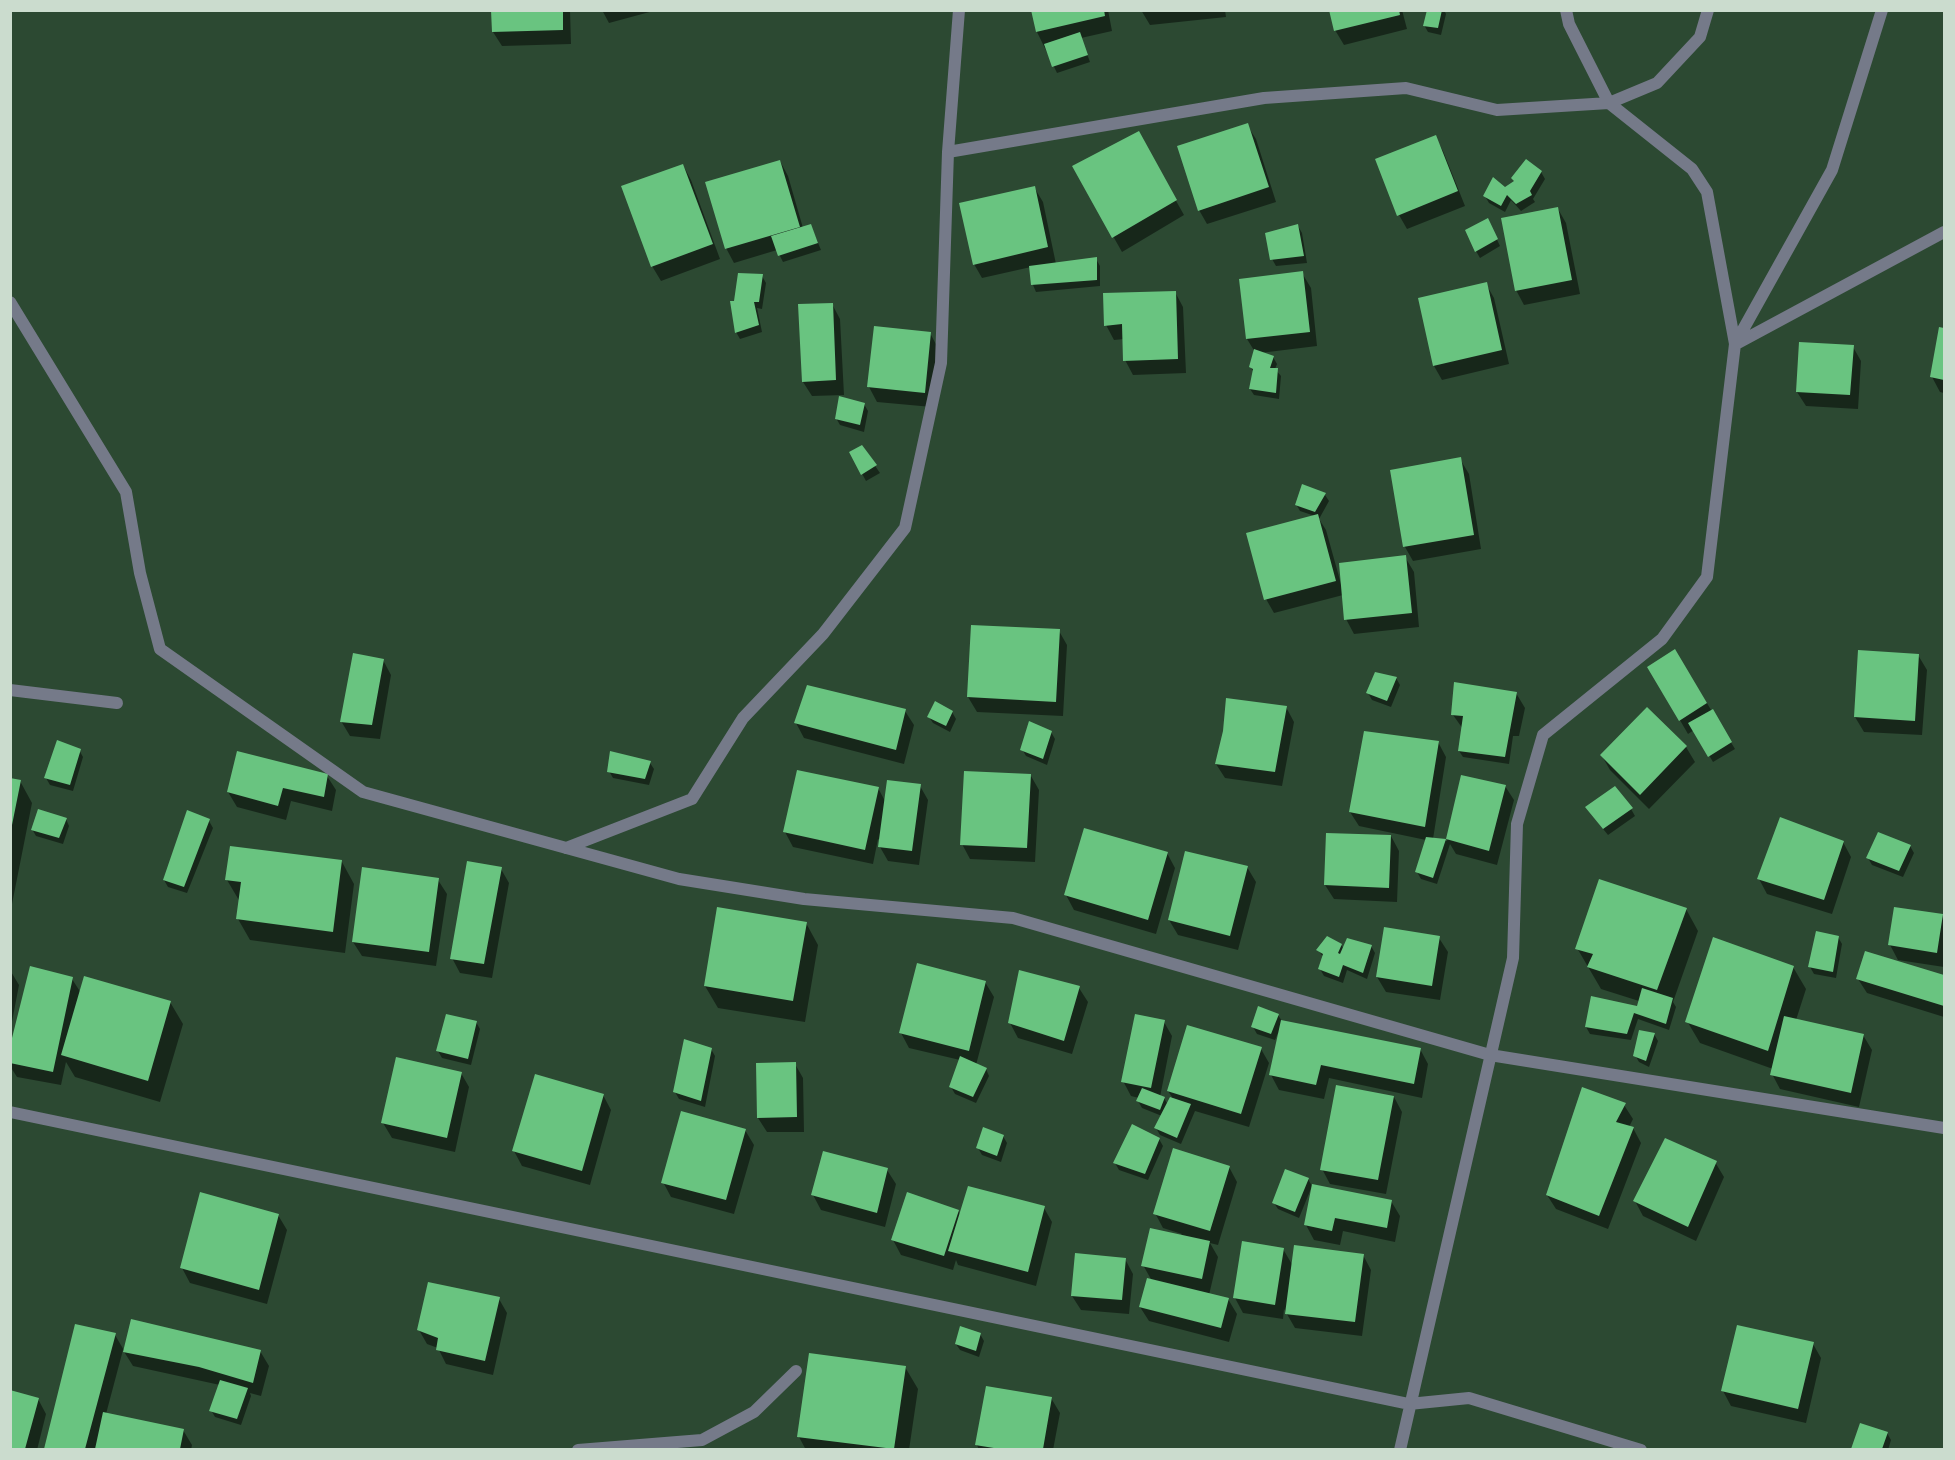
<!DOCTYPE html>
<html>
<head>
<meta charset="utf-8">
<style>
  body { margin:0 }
  #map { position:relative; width:1955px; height:1460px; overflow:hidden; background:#2c4932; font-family:Montserrat,sans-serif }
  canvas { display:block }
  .frame { position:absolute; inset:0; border:12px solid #cbdcce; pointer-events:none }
</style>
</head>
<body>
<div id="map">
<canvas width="1955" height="1460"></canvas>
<div class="frame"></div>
</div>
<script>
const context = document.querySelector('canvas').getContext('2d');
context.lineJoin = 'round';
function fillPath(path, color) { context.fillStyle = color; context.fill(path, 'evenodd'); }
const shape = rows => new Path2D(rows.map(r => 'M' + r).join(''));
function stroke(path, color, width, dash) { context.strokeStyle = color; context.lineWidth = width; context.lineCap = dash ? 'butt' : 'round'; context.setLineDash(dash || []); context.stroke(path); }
fillPath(shape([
  [492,10,570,10,571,44,502,46,493,32],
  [602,10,657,10,609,23],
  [1032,10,1108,10,1112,31,1081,38,1090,62,1057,73,1037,32],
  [1141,10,1225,10,1226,17,1150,25],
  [1330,10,1402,10,1407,29,1344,45,1335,30],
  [1428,10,1444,10,1446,14,1441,35,1428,32,1424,25],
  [1247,125,1256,139,1276,202,1207,224,1199,210],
  [1138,133,1184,215,1122,252,1074,167],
  [1435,136,1443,151,1465,206,1407,229,1399,215],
  [780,161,788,176,803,228,811,226,821,250,783,262,777,250,734,263,726,248],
  [683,165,691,180,720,259,661,281,652,266],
  [1541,172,1545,179,1533,199,1535,202,1521,211,1511,200,1505,212,1489,203,1485,196,1505,189,1515,182,1512,178],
  [1034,187,1043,202,1056,264,1096,259,1100,266,1100,286,1036,292,1033,285,1031,267,982,278,974,264],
  [1558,209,1566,223,1580,294,1524,305,1516,290],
  [1298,226,1302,233,1307,263,1276,266,1272,259],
  [1491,227,1500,246,1480,258,1476,251],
  [1302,273,1311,288,1317,346,1260,353,1273,357,1277,364,1275,369,1281,376,1279,399,1254,395,1250,389,1254,373,1250,366,1255,352,1247,339,1241,280],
  [762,276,766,283,762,309,757,308,762,332,740,339,736,332],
  [1486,284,1494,298,1509,364,1442,380,1434,366],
  [1175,292,1183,307,1186,373,1133,375,1125,360,1124,339,1114,340,1106,325],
  [832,304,840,319,844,395,812,396,803,382],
  [1940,329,1944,330,1944,393,1940,392,1932,377],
  [930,333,938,348,932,407,877,402,869,387],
  [1853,347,1861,361,1858,409,1806,406,1797,392],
  [864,404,868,411,864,432,840,425,836,418],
  [862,447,880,473,866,481,851,453],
  [1460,459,1469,474,1481,549,1413,561,1405,547,1391,471],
  [1325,495,1329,501,1319,519,1326,530,1341,584,1405,557,1414,572,1419,627,1354,634,1346,619,1343,595,1274,613,1266,599,1315,516,1300,511,1296,504],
  [972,626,1059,631,1067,645,1063,716,977,712,968,697],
  [1675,651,1735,749,1713,762,1694,730,1688,734,1649,667],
  [1918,655,1927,670,1922,735,1864,732,1855,717],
  [383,660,391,675,380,739,350,736,341,721],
  [1396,678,1400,685,1391,707,1372,700,1368,693],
  [1516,693,1525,708,1519,736,1513,736,1509,764,1463,757,1459,751,1463,729,1453,715],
  [1286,707,1294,722,1282,786,1225,778,1216,764],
  [1647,709,1686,747,1695,762,1649,809,1610,770,1602,756],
  [905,711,914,725,904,764,804,738,796,723],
  [952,712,956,719,950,732,933,723,929,717],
  [1051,732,1055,739,1047,765,1026,756,1022,749],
  [1438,742,1446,757,1433,839,1447,841,1462,777,1505,786,1514,800,1497,865,1456,854,1450,844,1437,884,1421,879,1417,872,1426,840,1359,826,1350,812],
  [79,750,83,757,73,791,50,785,46,778],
  [650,763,654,769,649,785,613,778,609,771],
  [327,776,336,790,332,811,291,801,286,820,237,807,228,792],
  [1031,776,1039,790,1035,862,970,859,962,844],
  [10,779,20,781,32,803,12,904],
  [920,786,928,800,919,865,888,861,880,847,880,840,878,839,873,864,793,847,785,832,878,788,885,801],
  [1631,809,1635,816,1608,835,1591,814],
  [66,819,69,826,63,844,36,836,32,829],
  [209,821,213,828,187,893,168,887,164,880],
  [1391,836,1399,851,1397,902,1334,899,1325,885],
  [1843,842,1851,857,1832,914,1767,894,1759,879],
  [1910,846,1914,853,1903,877,1872,865,1868,858],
  [1167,853,1175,868,1156,934,1074,910,1066,895],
  [342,862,354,884,345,953,250,940,238,919,240,902,227,880],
  [1247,867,1256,882,1238,950,1178,935,1169,920],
  [501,869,509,883,492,978,460,973,452,958],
  [438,880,447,894,436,966,362,956,353,942],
  [1686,909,1698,931,1673,1002,1676,1007,1669,1030,1638,1019,1631,1040,1590,1034,1586,1027,1638,1007,1639,1001,1601,989,1577,948],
  [1942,916,1944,921,1944,967,1898,960,1890,945],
  [806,923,818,945,805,1022,718,1008,705,986],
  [1838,937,1842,944,1836,978,1814,974,1810,967],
  [1439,938,1448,952,1440,1000,1386,992,1377,977],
  [1341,945,1344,949,1371,946,1375,953,1367,979,1347,970,1343,983,1324,976,1320,969,1324,958,1318,950],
  [1866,953,1944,977,1944,1017,1867,993,1858,979],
  [1793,967,1806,989,1796,1020,1863,1035,1872,1050,1859,1107,1780,1089,1772,1074,1773,1069,1700,1043,1687,1021],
  [10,970,19,985,10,1032],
  [72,979,81,993,170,1002,183,1024,160,1102,75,1077,66,1062,61,1085,17,1077,10,1066,10,1053],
  [985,982,994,997,976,1065,986,1069,989,1076,976,1103,955,1094,951,1087,960,1060,909,1048,901,1033],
  [1079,988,1088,1002,1072,1054,1018,1038,1010,1023],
  [1278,1015,1282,1021,1420,1049,1428,1064,1422,1098,1329,1078,1324,1099,1279,1090,1271,1075,1280,1033,1278,1033,1275,1040,1257,1034,1253,1027],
  [476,1022,480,1029,471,1065,442,1058,438,1051],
  [1164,1022,1172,1036,1160,1097,1164,1098,1168,1105,1172,1097,1168,1091,1261,1049,1269,1063,1249,1127,1195,1111,1181,1144,1160,1135,1156,1128,1162,1116,1142,1108,1138,1101,1139,1098,1131,1096,1123,1081],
  [1654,1034,1658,1041,1649,1067,1639,1062,1635,1055],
  [711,1049,715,1056,705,1107,679,1099,675,1092],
  [795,1064,803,1078,804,1132,767,1132,758,1118],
  [461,1073,469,1087,455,1152,392,1138,383,1123],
  [603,1095,611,1110,590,1185,522,1166,514,1151],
  [1394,1097,1402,1112,1386,1194,1330,1184,1322,1169],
  [1624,1105,1633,1119,1629,1127,1633,1128,1641,1143,1608,1229,1556,1209,1547,1195],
  [745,1130,754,1145,734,1214,671,1197,663,1182],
  [1003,1136,1007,1143,1001,1162,982,1155,978,1148],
  [1159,1139,1163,1146,1148,1180,1119,1170,1115,1163],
  [1715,1162,1724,1177,1696,1241,1643,1216,1635,1201],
  [1229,1167,1237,1182,1218,1245,1210,1243,1218,1257,1209,1295,1228,1299,1237,1314,1229,1342,1149,1321,1140,1307,1152,1281,1143,1265,1182,1234,1163,1228,1155,1213],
  [887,1170,896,1184,885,1227,821,1210,813,1195],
  [1308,1179,1312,1186,1299,1218,1278,1209,1274,1203],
  [1391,1201,1400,1216,1395,1242,1343,1231,1340,1245,1314,1240,1306,1225],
  [1044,1208,1052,1222,1036,1286,958,1265,956,1260,953,1270,901,1255,893,1240,958,1211,961,1216],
  [278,1215,287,1230,267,1304,190,1283,182,1268],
  [1283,1249,1293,1266,1363,1255,1371,1270,1362,1336,1295,1328,1284,1309,1283,1319,1243,1313,1235,1298],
  [1125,1259,1133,1274,1129,1314,1081,1310,1072,1296],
  [499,1299,507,1313,493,1375,446,1364,438,1348,427,1344,419,1330],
  [76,1326,115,1335,125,1352,260,1351,269,1366,261,1396,250,1393,251,1396,241,1425,215,1417,211,1410,220,1385,133,1366,123,1350,106,1414,183,1430,192,1445,191,1450,46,1450],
  [980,1334,984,1341,979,1357,960,1350,956,1344],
  [1813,1344,1821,1358,1806,1423,1731,1406,1723,1391],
  [905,1367,918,1389,909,1450,806,1450,799,1437],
  [10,1392,38,1399,46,1414,37,1450,10,1450],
  [1051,1398,1060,1413,1053,1450,979,1450,977,1445],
  [1860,1425,1887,1433,1891,1440,1888,1450,1852,1450]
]), '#0007');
fillPath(shape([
  [491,10,563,10,563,30,492,32],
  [1031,10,1104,10,1105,16,1036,32],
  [1329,10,1399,10,1400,15,1334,31],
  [1427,10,1442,10,1438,28,1423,26],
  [1080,32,1088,55,1052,67,1044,44],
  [1248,123,1269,187,1198,211,1177,146],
  [1139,131,1177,200,1112,238,1072,166],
  [1436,135,1458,191,1397,216,1375,159],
  [1526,159,1542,171,1530,191,1532,195,1516,204,1507,195,1501,206,1483,196,1493,177,1505,187,1514,181,1511,178],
  [780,160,800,227,725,249,705,182],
  [683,164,713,244,651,267,621,186],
  [1035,186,1048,247,973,265,959,203],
  [1558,207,1572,280,1515,291,1501,218],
  [1488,218,1498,239,1475,252,1465,230],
  [811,224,818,243,778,256,771,236],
  [1298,224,1304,256,1270,260,1265,233],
  [1097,257,1097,280,1031,285,1029,266],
  [1303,271,1310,332,1246,339,1239,279],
  [738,273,763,274,759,302,754,302,759,325,735,333,730,301,734,301],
  [1487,282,1502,350,1433,366,1418,298],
  [1176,291,1178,359,1123,361,1122,324,1104,326,1103,293],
  [833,303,836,380,802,382,798,304],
  [874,326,931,332,925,393,867,387],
  [1939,327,1944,328,1944,380,1930,377],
  [1799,342,1854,345,1850,395,1796,392],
  [1254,349,1274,356,1270,368,1278,368,1276,393,1249,389,1253,369,1249,367],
  [839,396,865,403,860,425,835,419],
  [862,445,877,465,861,475,849,452],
  [1461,457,1474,535,1403,547,1390,470],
  [1302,484,1326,493,1315,512,1295,505],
  [1318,514,1336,581,1264,600,1246,533],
  [1406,555,1412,613,1344,620,1339,563],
  [971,625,1060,629,1056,702,967,697],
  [1675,649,1707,703,1679,721,1647,667],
  [1858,650,1919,654,1915,721,1854,717],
  [353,653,384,659,372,725,340,722],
  [1375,672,1397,677,1387,701,1366,693],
  [1454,682,1517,692,1505,757,1458,751,1463,716,1451,715],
  [807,685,906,709,896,750,794,723],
  [1226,698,1287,706,1275,772,1215,764,1223,731],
  [935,701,953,711,946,726,927,717],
  [1647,707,1687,746,1640,795,1600,755],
  [1713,709,1732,742,1708,757,1688,723],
  [1029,721,1052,731,1043,759,1020,750],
  [1364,731,1439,741,1425,827,1349,812],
  [57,740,81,749,70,785,44,778],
  [237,751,328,774,324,797,283,788,278,806,227,792],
  [610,751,651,761,645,779,607,772],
  [797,770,879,787,865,850,783,832],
  [964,771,1031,774,1027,848,960,845],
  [1461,775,1506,785,1489,851,1446,839],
  [10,778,21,780,12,825,10,825],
  [887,780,921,784,912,851,878,847],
  [1615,786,1633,808,1603,829,1585,807],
  [38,809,67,818,59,838,31,830],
  [187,810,210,819,184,887,163,880],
  [1780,817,1844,841,1824,900,1757,879],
  [1084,828,1168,852,1148,920,1064,895],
  [1878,832,1911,845,1899,871,1866,858],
  [1326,833,1391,835,1389,888,1324,885],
  [1426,837,1446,839,1433,878,1415,872],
  [230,846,342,860,333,932,236,919,241,882,225,880],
  [1185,851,1248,866,1230,936,1168,920],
  [467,861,502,867,484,964,450,959],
  [362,867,439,878,429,952,352,942],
  [1599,879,1687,908,1657,990,1587,967,1593,954,1575,949],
  [717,907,807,922,793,1001,704,986],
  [1894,907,1943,914,1937,953,1888,945],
  [1384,927,1440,936,1432,986,1376,977],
  [1816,931,1839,936,1833,972,1808,967],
  [1327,936,1342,944,1338,953,1340,954,1347,938,1372,945,1363,973,1343,965,1339,977,1318,969,1323,954,1316,950],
  [1713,937,1794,966,1768,1051,1685,1022],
  [1865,951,1944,975,1944,1006,1856,979],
  [917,963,986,981,969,1051,899,1033],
  [30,966,73,977,53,1072,10,1063,10,1046],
  [1019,970,1080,986,1064,1041,1008,1023],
  [84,976,171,1001,148,1081,61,1055],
  [1642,988,1673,998,1666,1024,1634,1013,1627,1034,1585,1027,1591,996,1637,1006],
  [1258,1006,1279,1014,1271,1034,1251,1027],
  [446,1014,477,1021,468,1059,436,1051],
  [1135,1014,1165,1020,1151,1088,1121,1082],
  [1784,1016,1864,1034,1851,1093,1770,1075],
  [1281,1020,1421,1048,1414,1084,1321,1065,1316,1085,1269,1075],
  [1187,1025,1262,1047,1241,1114,1167,1091],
  [1639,1030,1655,1033,1646,1061,1633,1056],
  [684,1039,712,1048,701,1101,673,1092],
  [960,1056,987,1068,973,1097,949,1087],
  [396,1057,462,1072,447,1138,381,1123],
  [796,1062,797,1117,757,1118,756,1063],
  [535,1074,604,1094,582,1171,512,1151],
  [1336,1085,1394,1096,1378,1180,1320,1170],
  [1582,1087,1626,1103,1616,1122,1634,1127,1599,1216,1546,1195],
  [1142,1088,1165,1097,1160,1110,1136,1101],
  [1170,1097,1191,1104,1177,1138,1154,1128],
  [681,1111,746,1129,726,1200,661,1183],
  [1132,1124,1160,1138,1145,1174,1113,1163],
  [983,1127,1004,1135,997,1156,976,1148],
  [1665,1138,1717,1161,1688,1227,1633,1201],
  [1173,1148,1230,1166,1210,1231,1153,1214],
  [823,1151,888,1168,877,1213,811,1195],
  [1285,1169,1309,1178,1295,1212,1272,1203],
  [1312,1184,1392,1200,1387,1228,1335,1218,1332,1231,1304,1225],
  [968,1186,1045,1206,1028,1272,948,1251],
  [200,1192,279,1214,259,1290,180,1268],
  [907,1192,959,1210,944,1256,891,1240],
  [1150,1228,1210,1241,1202,1279,1141,1266],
  [1242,1241,1284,1248,1275,1305,1233,1298],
  [1294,1245,1364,1254,1355,1322,1285,1314],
  [1075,1253,1126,1258,1122,1300,1071,1296],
  [1147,1278,1229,1298,1221,1328,1139,1307],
  [428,1282,500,1297,485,1361,436,1350,438,1338,417,1330],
  [131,1319,261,1350,253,1383,199,1367,123,1352],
  [75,1324,116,1333,85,1449,44,1449],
  [1737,1325,1814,1342,1798,1409,1721,1391],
  [960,1326,981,1333,976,1351,955,1344],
  [809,1353,906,1366,894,1449,797,1437],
  [220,1380,248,1388,237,1419,209,1411],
  [986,1386,1052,1397,1043,1449,1000,1449,975,1445],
  [10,1390,39,1398,25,1449,10,1449],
  [103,1412,184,1429,180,1449,95,1449],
  [1860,1423,1888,1432,1882,1449,1851,1449]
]), '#69c480');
stroke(shape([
  [948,152,1264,98,1406,88,1497,110,1609,103,1657,83,1700,37,1708,10],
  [10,302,126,492,140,573,160,649,363,792,679,879,804,899,1013,918,1490,1055,1944,1128],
  [1735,344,1832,170,1882,10],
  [1736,344,1944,232],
  [10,690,117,703],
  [566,848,692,799,743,718,823,634,905,528,941,363,948,152,959,10],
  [10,1112,1409,1404,1469,1398,1641,1450],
  [578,1450,702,1440,754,1412,796,1371],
  [1400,1450,1513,958,1517,824,1543,735,1662,639,1707,577,1735,344,1707,192,1692,169,1609,103,1569,24,1566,10]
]), '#757a89', 12);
</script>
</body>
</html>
